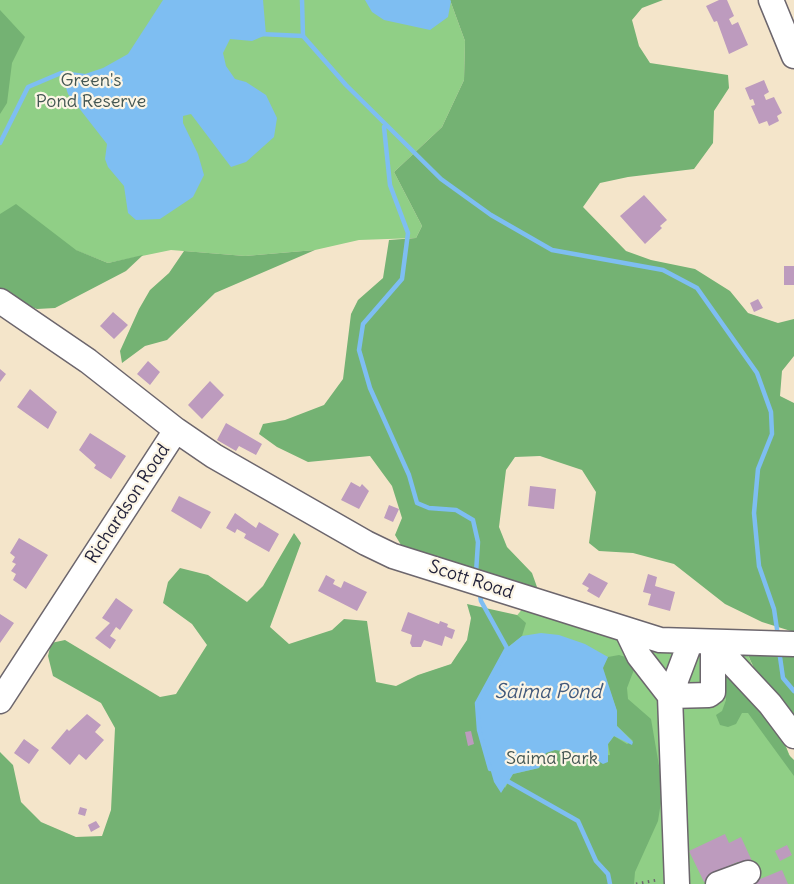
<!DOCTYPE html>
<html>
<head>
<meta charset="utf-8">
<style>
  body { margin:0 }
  canvas { display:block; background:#f4e5ca }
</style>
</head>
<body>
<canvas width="794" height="884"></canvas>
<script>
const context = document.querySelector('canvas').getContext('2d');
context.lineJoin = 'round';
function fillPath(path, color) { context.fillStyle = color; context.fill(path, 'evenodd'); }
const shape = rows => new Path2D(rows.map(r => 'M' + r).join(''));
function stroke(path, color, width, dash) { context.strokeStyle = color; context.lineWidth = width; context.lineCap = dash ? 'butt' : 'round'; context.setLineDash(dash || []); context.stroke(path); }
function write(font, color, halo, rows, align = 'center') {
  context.font = font + ' Delius,sans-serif'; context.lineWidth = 4.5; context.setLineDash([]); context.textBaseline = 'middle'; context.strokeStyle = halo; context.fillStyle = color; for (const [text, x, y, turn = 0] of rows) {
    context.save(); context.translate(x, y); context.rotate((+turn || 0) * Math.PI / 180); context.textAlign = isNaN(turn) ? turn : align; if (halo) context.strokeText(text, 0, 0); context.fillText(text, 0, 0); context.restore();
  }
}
fillPath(shape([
  [0,0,450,0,465,41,464,80,442,127,394,172,422,226,416,238,359,240,315,250,245,256,171,250,108,263,75,250,0,273],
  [524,607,643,648,669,652,748,655,794,766,794,884,293,884]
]), '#90cf86');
fillPath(shape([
  [450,0,663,0,642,8,632,20,639,46,650,63,728,75,729,88,714,111,713,143,694,169,628,177,600,183,583,207,626,251,651,260,695,269,730,291,748,313,778,323,794,319,794,356,782,371,780,396,794,403,794,632,762,622,725,604,674,564,633,553,599,551,589,543,596,492,582,470,540,456,515,457,506,470,499,527,507,547,532,573,537,587,528,590,401,545,395,535,402,518,392,486,370,456,308,462,277,447,259,434,263,424,285,420,324,405,343,379,351,314,358,300,383,278,389,240,416,238,422,226,394,172,442,127,464,80,465,41],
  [0,10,25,37,12,63,7,103,0,114],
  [16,204,76,250,108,263,143,255,126,271,55,308,37,309,23,304,0,289,0,214],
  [315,250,215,293,167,340,145,346,122,363,120,351,139,309,150,290,169,273,184,251,245,256],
  [294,533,301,543,270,627,289,644,332,630,344,619,367,621,376,682,396,686,418,675,451,664,467,640,471,618,467,604,517,615,526,623,522,636,507,648,496,666,477,703,505,788,513,774,539,768,545,753,555,750,594,756,610,755,608,744,614,736,627,744,633,741,617,726,617,711,602,668,608,657,619,655,629,658,635,667,627,688,628,699,651,719,663,789,658,821,635,872,634,884,0,884,0,752,13,765,21,802,41,822,76,837,102,836,111,810,115,728,101,703,53,676,48,656,51,643,65,640,160,697,176,694,207,645,192,624,163,603,168,582,180,568,208,575,247,602,263,586],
  [748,655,794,655,794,715,757,675],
  [724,665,771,709,789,755,794,760,794,776,748,713,742,713,736,724,728,727,720,725,716,715,722,711,726,700]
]), '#74b273');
fillPath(shape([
  [163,0,263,0,266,35,252,41,230,39,223,53,226,66,235,79,246,82,266,95,277,118,274,137,246,162,231,167,191,114,183,116,183,123,198,154,204,175,193,197,160,219,136,220,128,213,124,186,108,167,105,159,107,144,68,94,65,85,70,79,103,68,128,54],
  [365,0,450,0,451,1,448,17,430,30,384,20,372,12],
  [541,633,559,635,585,644,608,657,603,668,617,711,617,726,633,742,632,745,614,736,608,744,608,762,603,764,587,754,555,750,546,753,539,768,513,774,501,793,494,782,479,730,477,703,507,648,522,636]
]), '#7ebef2');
stroke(shape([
  [302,0,303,36,346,85,441,179,491,215,552,250,663,270,697,288,757,373,771,412,772,434,758,469,754,513,759,566,774,609,778,636],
  [260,34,303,36],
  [384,127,390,185,408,233,402,279,363,324,359,350,370,388,409,475,417,503,429,508,456,510,473,520,478,542,476,573],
  [0,143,28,87,61,73,84,76],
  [479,590,481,601,507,648,477,703,479,730,490,769],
  [779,650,783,678,794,691],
  [502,778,578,821,596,861,608,874,610,884]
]), '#7ebef2', 4.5);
fillPath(shape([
  [719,0,727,0,734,16,729,19,732,25,738,22,748,45,729,54,717,21,714,22,706,6],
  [764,80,769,92,764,95,766,100,774,97,782,113,777,116,779,121,769,126,767,121,759,124,751,106,755,105,753,99,750,100,745,88],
  [644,195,667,220,660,226,662,228,645,244,620,216],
  [784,266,794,266,794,285,784,285],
  [758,299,763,308,754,312,750,303],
  [113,312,128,325,114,339,100,326],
  [148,361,160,372,150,385,137,374],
  [0,369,6,374,0,382],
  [210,381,224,395,202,419,188,405],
  [30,389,57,412,48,429,17,407],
  [226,423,262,444,256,455,239,446,236,451,217,440],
  [90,433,126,456,111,479,94,468,96,465,79,450],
  [351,482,360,487,362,484,369,491,359,509,341,500],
  [530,486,556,489,554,509,528,506],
  [179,496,211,512,201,529,171,511],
  [389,505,399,509,393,522,384,518],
  [235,513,256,528,259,522,279,534,269,552,244,538,246,534,237,529,235,533,226,528],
  [19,538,48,555,26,589,13,580,16,574,11,571,16,564,12,562,15,557,10,553],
  [589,573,608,583,599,598,587,591,589,588,582,584],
  [648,574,657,577,655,586,675,592,670,611,648,605,651,594,643,592],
  [326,575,335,580,333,584,341,588,344,581,367,592,357,611,318,591],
  [116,598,133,610,120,630,116,627,110,636,116,640,110,649,95,638,110,623,102,618],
  [408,612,439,624,440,621,448,624,447,627,455,630,452,639,445,636,442,646,424,640,421,647,412,647,410,643,412,635,401,631],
  [0,614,14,623,0,643],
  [87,714,101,725,95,732,104,740,86,760,79,754,70,765,51,748,67,729,69,731],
  [471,731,474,744,468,746,465,732],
  [24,739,39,750,29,764,14,753],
  [80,807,87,809,85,816,78,814],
  [96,821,100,827,91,832,88,825],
  [725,834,729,843,741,837,752,861,740,866,738,862,724,868,726,872,704,882,689,851],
  [787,845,792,855,780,861,775,851],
  [782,870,788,884,748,884]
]), '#bd9bbe');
const minor = shape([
  [771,0,794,56],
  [0,301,88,361,176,430,214,456,366,543,393,556,660,640,794,644],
  [627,631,639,656,670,696,709,695,713,692,713,643],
  [713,643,770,704,794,736],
  [0,701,176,430],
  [677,884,670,696,690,643],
  [718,884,748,873]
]);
stroke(minor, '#6c666d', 27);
stroke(shape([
  [636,884,657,880]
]), '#6c666d', 3, [1.5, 4.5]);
stroke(minor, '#fff', 24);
write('18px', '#435652', '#fcf5e5', [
  ["Green's",91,81],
  ["Pond Reserve",91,102],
  ["Saima Park",552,759]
]);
write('18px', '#22223b', '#fcf5e5', [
  ["Richardson Road",128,504,-57],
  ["Scott Road",471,580,18]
]);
write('italic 20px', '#42597b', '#fcf5e5', [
  ["Saima Pond",548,692]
]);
</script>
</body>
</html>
